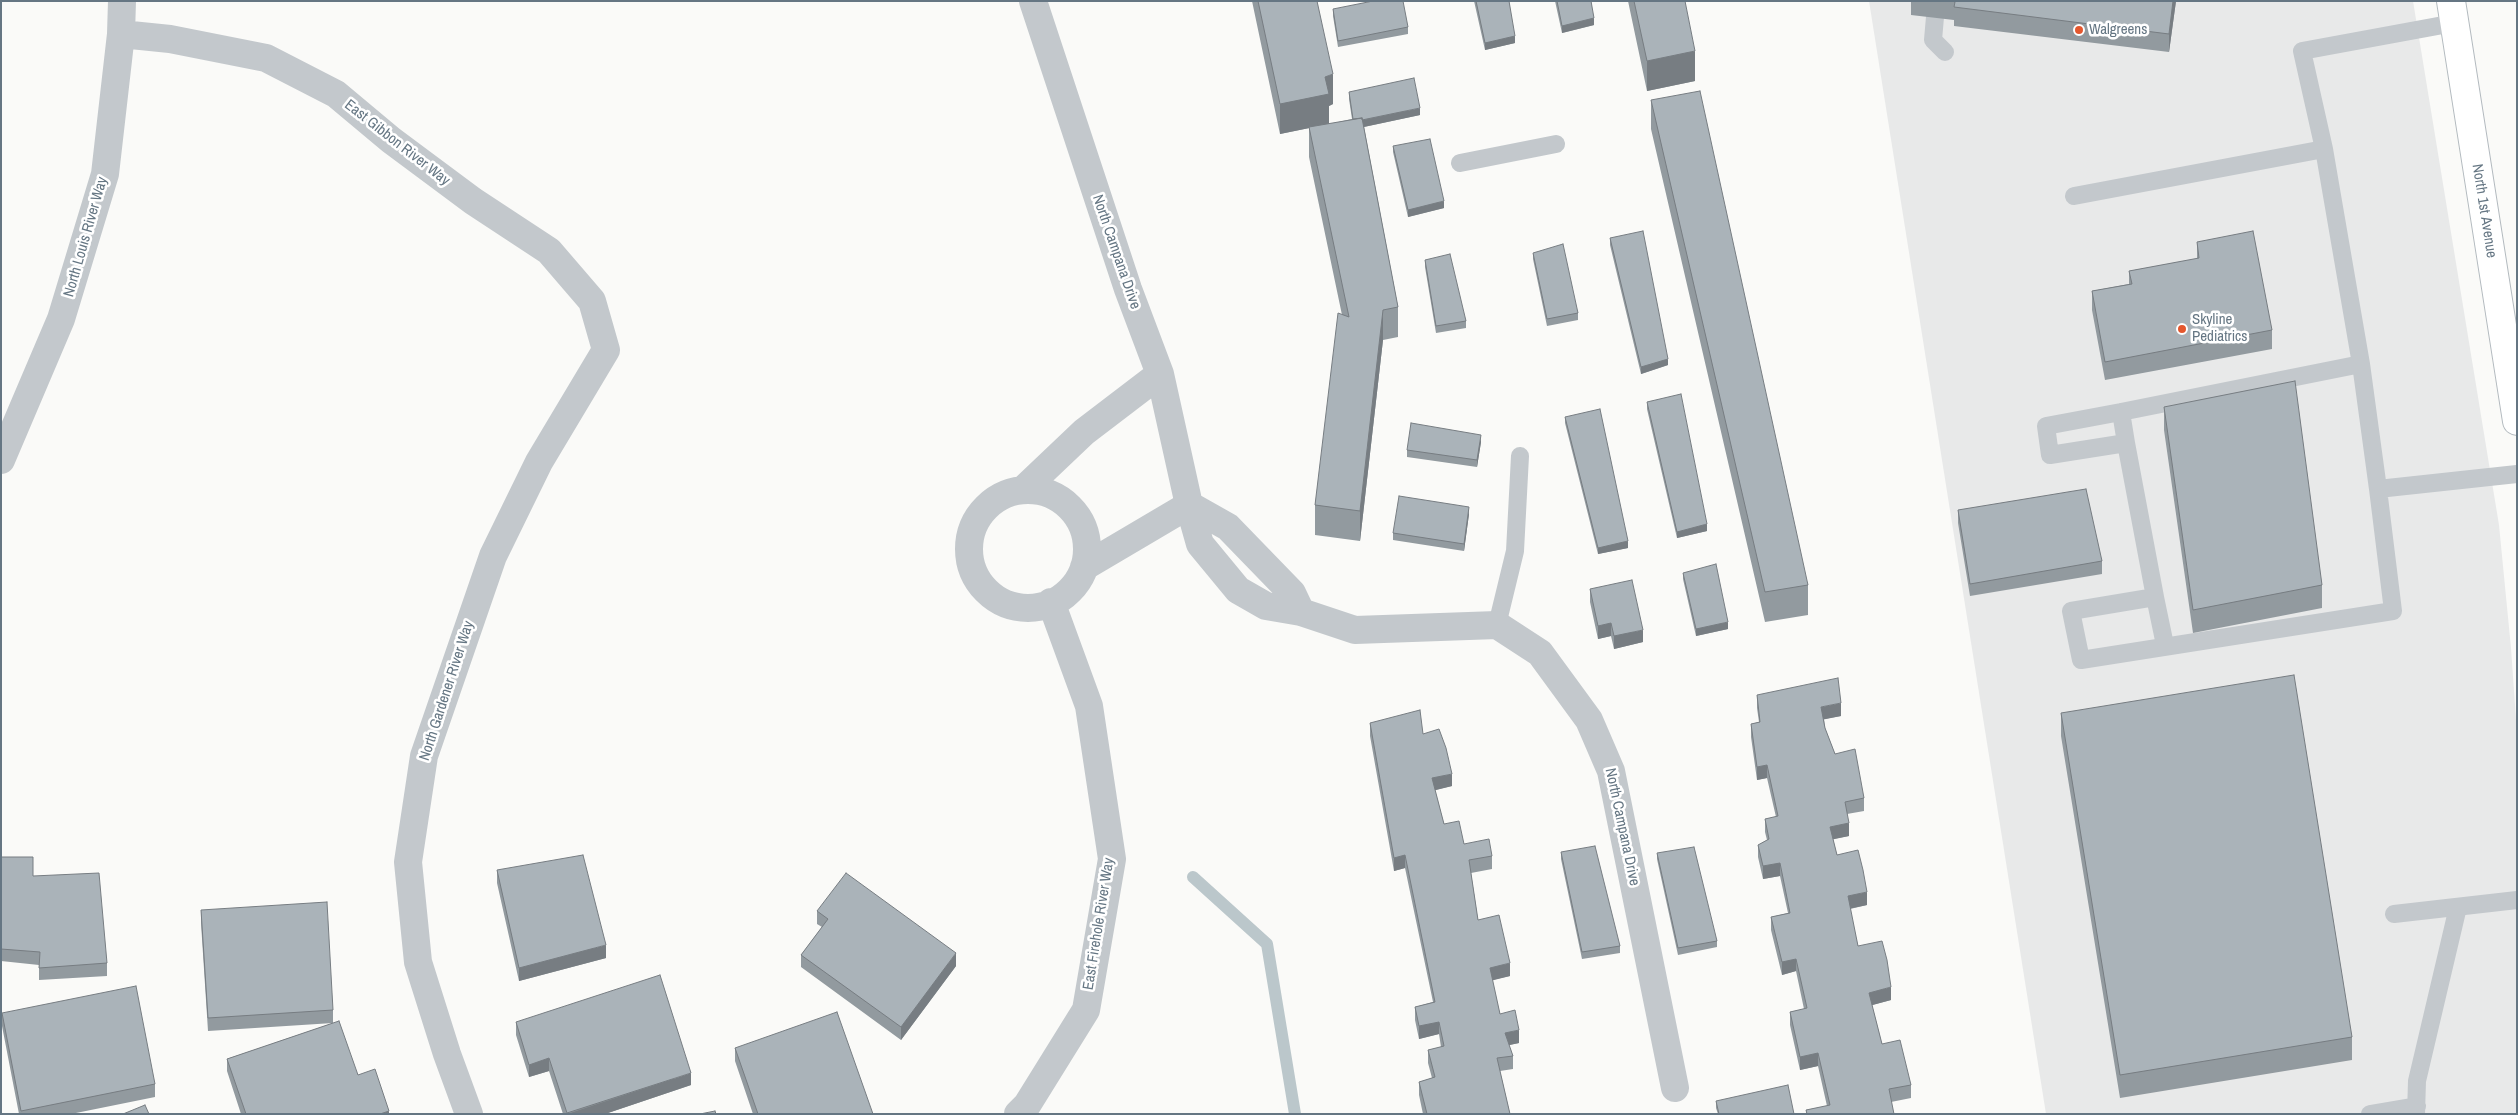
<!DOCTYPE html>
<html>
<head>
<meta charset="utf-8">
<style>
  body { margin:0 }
  #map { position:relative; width:2518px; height:1115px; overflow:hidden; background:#fafaf8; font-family:"Archivo Narrow",sans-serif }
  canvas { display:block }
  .frame { position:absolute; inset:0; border:2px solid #657683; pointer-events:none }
</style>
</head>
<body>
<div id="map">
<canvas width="2518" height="1115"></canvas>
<div class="frame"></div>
</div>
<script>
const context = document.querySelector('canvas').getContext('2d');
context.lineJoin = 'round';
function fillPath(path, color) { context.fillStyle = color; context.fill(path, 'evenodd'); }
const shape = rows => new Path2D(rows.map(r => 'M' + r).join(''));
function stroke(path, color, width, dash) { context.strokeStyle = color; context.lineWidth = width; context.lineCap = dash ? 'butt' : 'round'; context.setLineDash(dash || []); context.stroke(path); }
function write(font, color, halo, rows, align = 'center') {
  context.font = font + ' "Archivo Narrow",sans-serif'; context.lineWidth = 5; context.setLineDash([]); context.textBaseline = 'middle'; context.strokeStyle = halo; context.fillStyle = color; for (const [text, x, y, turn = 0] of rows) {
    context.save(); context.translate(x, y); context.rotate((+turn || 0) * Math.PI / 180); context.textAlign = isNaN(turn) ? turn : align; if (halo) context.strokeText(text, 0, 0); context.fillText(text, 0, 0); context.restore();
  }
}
fillPath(shape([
  [1869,1,2413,1,2499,525,2511,648,2517,734,2517,1114,2046,1114]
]), '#e8e9e9');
stroke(shape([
  [1193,877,1267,944,1295,1114]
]), '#bbc7cb', 12);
const secondary = shape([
  [2451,1,2517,421]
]);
stroke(secondary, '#b3babf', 30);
stroke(shape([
  [1935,17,1933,40,1945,52],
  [2324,149,2302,51,2454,23],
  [1460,163,1556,144],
  [2074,196,2324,149,2361,364],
  [2121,412,2361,364,2378,489],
  [2126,443,2121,412,2046,426,2050,455,2126,443,2155,597],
  [1497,625,1515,551,1520,456],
  [2165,645,2155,597,2071,611,2081,660,2393,611,2378,489,2517,474],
  [2394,914,2517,900],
  [2370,1114,2417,1106],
  [2416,1114,2417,1081,2458,907]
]), '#c3c8cc', 18);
stroke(shape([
  [1033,1,1128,289,1160,374,1189,505,1084,567],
  [121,34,170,39,266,58,336,94,391,140,473,201,549,251,592,301,606,350,539,462,493,556,424,756,408,862,418,962,447,1054,469,1114],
  [1,460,61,319,105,174,121,34,122,1],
  [1024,489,1084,432,1160,374],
  '969 549a59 59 0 1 1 118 0a59 59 0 1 1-118 0Z',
  [1301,612,1292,593,1228,527,1189,505,1200,544,1238,590,1266,606,1301,612,1355,630,1497,625,1540,653,1589,720,1611,771,1675,1088],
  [1018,1114,1027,1105,1086,1010,1112,859,1089,706,1051,602]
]), '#c3c8cc', 28);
stroke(secondary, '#fff', 28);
fillPath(shape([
  [1252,1,1317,1,1333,104,1329,106,1329,124,1352,119,1349,99,1349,92,1420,115,1364,127,1398,307,1398,337,1383,340,1360,541,1315,535,1315,505,1342,315,1309,157,1309,128,1280,134],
  [1474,1,1509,1,1515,43,1485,50],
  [1555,1,1591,1,1594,25,1562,33],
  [1628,1,1685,1,1695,81,1647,91],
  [1911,1,2176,1,2169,52,1954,26,1954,20,1911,15],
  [1333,9,1408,27,1408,34,1338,47,1333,16],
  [1651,100,1808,585,1808,615,1765,622,1651,129],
  [1393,146,1444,208,1408,217,1393,152],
  [1610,238,1668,365,1641,374,1610,245],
  [2197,242,2272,330,2272,349,2105,380,2092,310,2092,291,2129,284,2129,271,2197,259],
  [1533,253,1578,313,1578,320,1547,326,1533,259],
  [1425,260,1466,321,1466,328,1436,333,1425,267],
  [1647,402,1707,531,1677,538,1647,409],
  [2164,407,2322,585,2322,608,2193,633,2164,430],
  [1565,417,1628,548,1598,554,1565,423],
  [1481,442,1477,467,1407,457,1407,450],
  [1958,510,2102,561,2102,574,1970,596,1958,523],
  [1469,514,1464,551,1393,540,1393,533],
  [1683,573,1728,629,1696,636,1683,579],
  [1590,589,1643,642,1614,649,1611,636,1598,639,1590,602],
  [1757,695,1841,716,1824,719,1825,728,1835,754,1864,798,1864,811,1847,814,1849,836,1833,839,1837,855,1867,905,1850,909,1858,946,1891,1000,1872,1005,1882,1044,1911,1085,1911,1098,1891,1102,1894,1114,1806,1114,1806,1110,1827,1106,1818,1066,1800,1070,1790,1025,1790,1012,1804,1009,1796,971,1782,975,1771,930,1771,917,1788,913,1780,876,1763,879,1758,857,1758,845,1767,840,1765,832,1765,819,1776,817,1767,778,1757,780,1751,737,1751,724,1759,722,1757,708],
  [2061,713,2352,1037,2352,1060,2120,1098,2061,736],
  [1370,723,1423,734,1452,786,1435,790,1444,824,1464,844,1492,856,1492,869,1471,873,1478,920,1510,976,1492,980,1500,1014,1519,1043,1509,1045,1513,1056,1513,1069,1500,1071,1510,1114,1423,1114,1419,1095,1419,1082,1432,1078,1428,1063,1428,1050,1441,1047,1439,1034,1419,1039,1415,1020,1415,1007,1433,1002,1405,868,1394,871,1370,736],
  [1561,852,1620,946,1620,953,1582,959,1561,859],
  [1657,853,1717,941,1717,947,1678,955,1657,859],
  [1,857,33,876,107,963,107,976,39,980,39,965,1,961],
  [497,870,606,958,519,981,497,883],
  [201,910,333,1010,333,1023,358,1075,389,1114,241,1114,227,1071,227,1059,333,1023,208,1031,201,923],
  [817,911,956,966,901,1040,801,967,801,955,822,927,817,924],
  [2,1013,155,1084,155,1097,71,1114,19,1114,2,1026],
  [516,1022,691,1085,605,1114,563,1114,549,1071,529,1077,516,1035],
  [735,1048,873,1114,753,1114,735,1061],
  [1716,1101,1794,1114,1718,1114,1716,1108]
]), '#929a9f');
fillPath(shape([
  [2173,1,2176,1,2169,52,2169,34],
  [1594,18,1594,25,1562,33,1562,26],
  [1515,36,1515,43,1485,50,1485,43],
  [1695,51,1695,81,1647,91,1647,61],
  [1333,74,1333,104,1329,106,1329,124,1280,134,1280,104,1325,77],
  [1420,108,1420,115,1354,129,1354,122],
  [1444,201,1444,208,1408,217,1408,210],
  [1383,310,1383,340,1360,541,1360,511],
  [1668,359,1668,365,1641,374,1641,367],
  [1481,435,1481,442,1477,467,1477,460],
  [1469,507,1469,514,1464,551,1464,544],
  [1707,524,1707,531,1677,538,1677,532],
  [1628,541,1628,548,1598,554,1598,548],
  [1728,622,1728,629,1696,636,1696,629],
  [1611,623,1611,636,1598,639,1598,626],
  [1643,630,1643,642,1614,649,1614,636],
  [1841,703,1841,716,1821,720,1821,707],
  [1767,765,1767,778,1757,780,1757,767],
  [1452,774,1452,786,1432,791,1432,778],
  [1849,823,1849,836,1830,840,1830,827],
  [1405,855,1405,868,1394,871,1394,858],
  [1780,863,1780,876,1763,879,1763,866],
  [1867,892,1867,905,1848,909,1848,896],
  [606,945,606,958,519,981,519,968],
  [956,953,956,966,901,1040,901,1027],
  [1796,959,1796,971,1782,975,1782,962],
  [1510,963,1510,976,1490,981,1490,968],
  [1891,987,1891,1000,1869,1006,1869,993],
  [1439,1022,1439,1034,1419,1039,1419,1026],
  [1519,1030,1519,1043,1505,1046,1505,1033],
  [1818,1053,1818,1066,1800,1070,1800,1057],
  [549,1058,549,1071,529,1077,529,1065],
  [691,1073,691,1085,605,1114,567,1114],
  [389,1111,389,1114,380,1114]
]), '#777d82');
const building = shape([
  [1258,1,1317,1,1333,74,1325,77,1329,94,1280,104,1258,1],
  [1373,1,1403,1,1408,27,1338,41,1333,9,1373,1],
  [1476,1,1509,1,1515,36,1485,43,1476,1],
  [1557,1,1591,1,1594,18,1562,26,1557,1],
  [1634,1,1685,1,1695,51,1647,61,1634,1],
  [1952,1,2173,1,2169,34,1954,7,1955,2,1952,1],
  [1414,78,1420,108,1362,120,1362,118,1353,119,1349,92,1414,78],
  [1700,91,1808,585,1765,592,1651,100,1700,91],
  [1362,118,1398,307,1383,310,1360,511,1315,505,1338,313,1349,317,1309,127,1362,118],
  [1430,139,1444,201,1408,210,1393,146,1430,139],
  [1643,231,1668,359,1641,367,1610,238,1643,231],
  [2253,231,2272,330,2105,362,2092,291,2132,284,2129,271,2199,258,2197,242,2253,231],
  [1563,244,1578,313,1547,319,1533,253,1563,244],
  [1450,254,1466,321,1436,326,1425,260,1450,254],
  [2295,381,2322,585,2193,610,2164,407,2295,381],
  [1681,394,1707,524,1677,532,1647,402,1681,394],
  [1600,409,1628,541,1598,548,1565,417,1600,409],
  [1411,423,1481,435,1477,460,1407,450,1411,423],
  [2086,489,2102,561,1970,584,1958,510,2086,489],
  [1399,496,1469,507,1464,544,1393,533,1399,496],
  [1716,564,1728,622,1696,629,1683,573,1716,564],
  [1632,580,1643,630,1614,636,1611,623,1598,626,1590,589,1632,580],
  [2294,675,2352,1037,2120,1075,2061,713,2294,675],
  [1838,678,1841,703,1821,707,1825,728,1835,754,1855,749,1864,798,1845,802,1849,823,1830,827,1837,855,1858,850,1863,870,1867,892,1848,896,1858,946,1882,941,1887,960,1891,987,1869,993,1882,1044,1900,1040,1911,1085,1889,1089,1894,1114,1807,1114,1806,1110,1830,1105,1818,1053,1800,1057,1790,1012,1807,1008,1796,959,1782,962,1771,917,1790,913,1780,863,1763,866,1758,845,1769,839,1765,819,1778,816,1767,765,1757,767,1751,724,1760,722,1757,695,1838,678],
  [1420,710,1423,734,1439,729,1446,748,1452,774,1432,778,1444,824,1459,821,1464,844,1489,839,1492,856,1469,860,1478,920,1499,915,1510,963,1490,968,1500,1014,1515,1010,1519,1030,1505,1033,1513,1056,1497,1058,1510,1114,1427,1114,1419,1082,1435,1077,1428,1050,1444,1046,1439,1022,1419,1026,1415,1007,1435,1002,1405,855,1394,858,1370,723,1420,710],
  [1595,846,1620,946,1582,952,1561,852,1595,846],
  [1694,847,1717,941,1678,948,1657,853,1694,847],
  [583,855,606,945,519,968,497,870,583,855],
  [1,857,33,857,33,876,99,873,107,963,39,968,40,952,1,949,1,857],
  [846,873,956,953,901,1027,801,955,828,919,817,911,846,873],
  [327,902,333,1010,208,1018,201,910,327,902],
  [660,975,691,1073,567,1113,549,1058,529,1065,516,1022,660,975],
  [136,986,155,1084,21,1111,2,1013,136,986],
  [837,1012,873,1114,758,1114,735,1048,837,1012],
  [339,1021,358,1075,375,1069,389,1111,380,1114,246,1114,227,1059,339,1021],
  [1788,1085,1794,1114,1719,1114,1716,1101,1788,1085],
  [145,1105,149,1114,123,1114,145,1105],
  [715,1111,716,1114,700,1114,715,1111]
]);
fillPath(building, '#aab3b9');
stroke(building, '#777d82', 1);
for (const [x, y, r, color] of [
  [2079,30,5,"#e4572e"],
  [2182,329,5,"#e4572e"]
]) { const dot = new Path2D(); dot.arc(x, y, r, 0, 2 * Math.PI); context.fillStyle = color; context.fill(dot); stroke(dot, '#fff', 2); }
write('15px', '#657683', '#fff', [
  ["Walgreens",2089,30],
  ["Skyline",2192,320],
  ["Pediatrics",2192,337]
], 'left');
write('15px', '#657683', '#fff', [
  ["East Gibbon River Way",397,143,38],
  ["North 1st Avenue",2484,211,81],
  ["North Louis River Way",86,237,-74],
  ["North Campana Drive",1116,252,71],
  ["North Gardener River Way",447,691,-72],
  ["North Campana Drive",1622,827,78],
  ["East Firehole River Way",1099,924,-81]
]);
</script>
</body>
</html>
